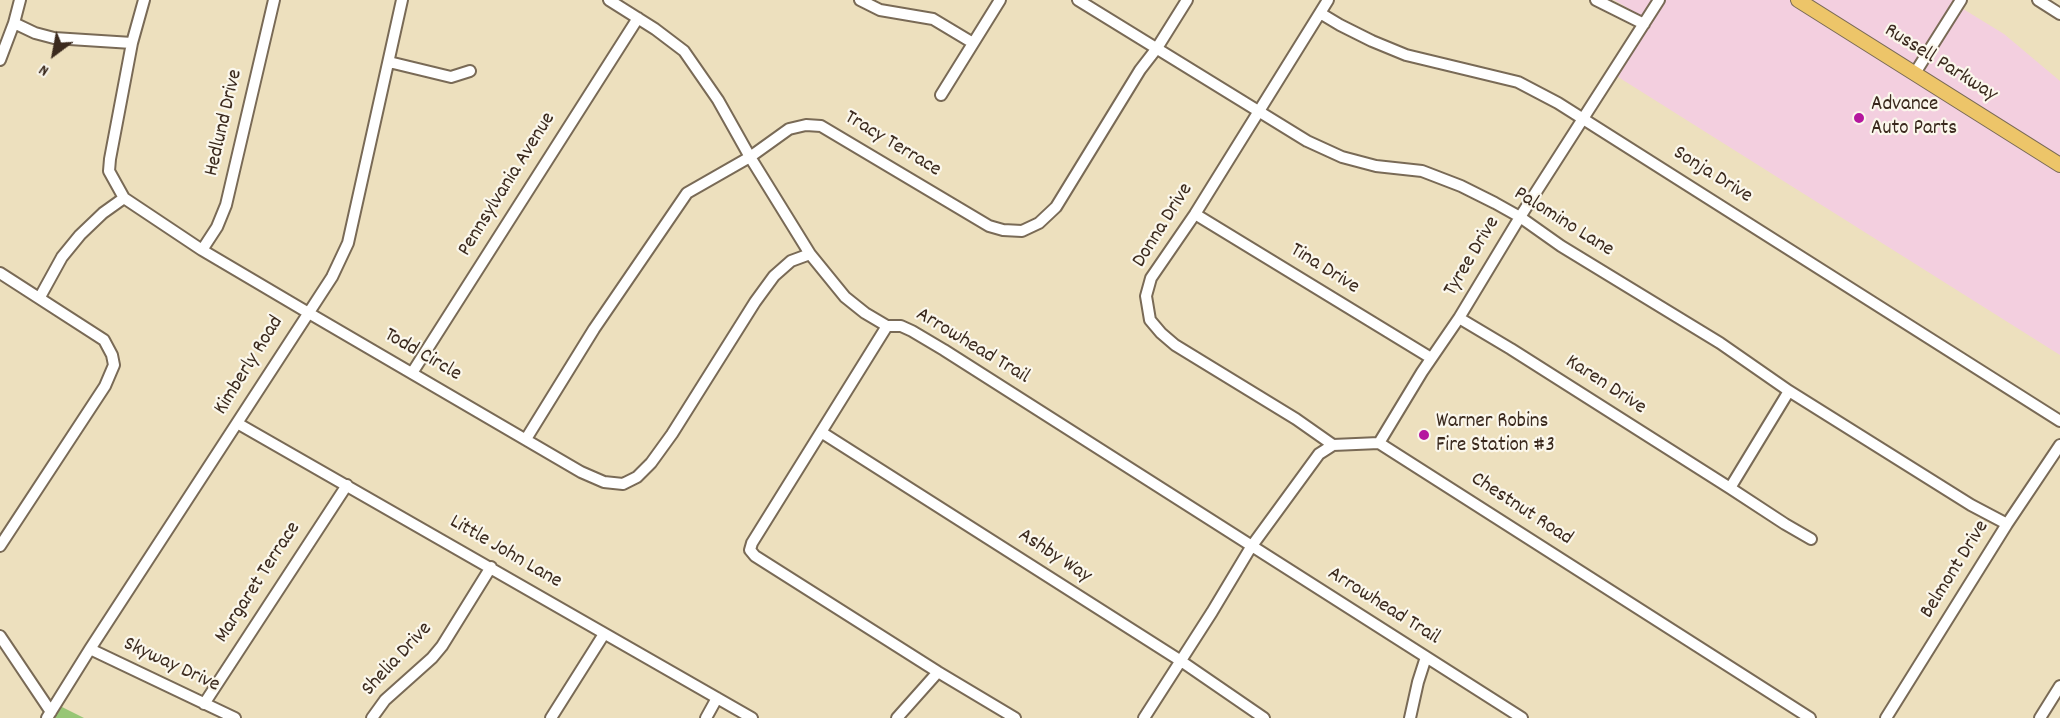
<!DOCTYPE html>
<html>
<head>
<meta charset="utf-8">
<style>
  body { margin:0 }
  #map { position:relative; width:2060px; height:718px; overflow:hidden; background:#ede0be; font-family:Dekko,sans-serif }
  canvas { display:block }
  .north { position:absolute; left:24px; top:24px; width:60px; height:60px; -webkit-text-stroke:4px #fbf7ec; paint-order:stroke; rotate:212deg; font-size:16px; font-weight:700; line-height:24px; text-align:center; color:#3b2a1e }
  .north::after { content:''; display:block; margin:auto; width:21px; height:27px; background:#3b2a1e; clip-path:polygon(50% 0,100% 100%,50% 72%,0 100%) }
</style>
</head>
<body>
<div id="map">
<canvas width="2060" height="718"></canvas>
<div class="north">N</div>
</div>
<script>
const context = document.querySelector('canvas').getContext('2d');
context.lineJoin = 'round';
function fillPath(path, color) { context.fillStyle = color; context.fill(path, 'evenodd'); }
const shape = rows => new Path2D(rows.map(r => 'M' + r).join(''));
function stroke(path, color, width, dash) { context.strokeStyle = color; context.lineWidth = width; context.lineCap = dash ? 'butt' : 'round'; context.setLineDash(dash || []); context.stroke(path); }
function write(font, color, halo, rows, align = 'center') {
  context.font = font + ' Dekko,sans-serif'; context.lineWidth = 4.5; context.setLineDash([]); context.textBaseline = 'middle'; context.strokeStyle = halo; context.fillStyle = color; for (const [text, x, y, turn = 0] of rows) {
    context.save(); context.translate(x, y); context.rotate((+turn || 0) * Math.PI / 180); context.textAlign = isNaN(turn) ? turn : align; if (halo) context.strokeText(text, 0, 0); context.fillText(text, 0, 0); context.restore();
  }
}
fillPath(shape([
  [1614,0,1957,0,1955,4,2004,34,2060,81,2060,355,1607,70,1641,16]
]), '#f3cfdf');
fillPath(shape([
  [56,704,84,718,48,718]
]), '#97c675');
const minor = shape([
  [144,0,132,43,110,159,109,171,124,198,202,250,307,312,581,472,604,482,623,484,637,477,651,463,672,434,755,302,774,276,791,261,810,254],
  [609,0,655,29,684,51,718,100,750,157,810,254,845,297,865,313,887,326,901,326,912,331,944,350,1522,718],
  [860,0,880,10,933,19,973,43],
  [1078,0,1307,141,1342,157,1376,166,1422,171,1461,186,1495,203,1520,217,1561,246,1720,343,1789,391,1971,505,2007,524],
  [1328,0,1195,214,1151,278,1146,296,1150,320,1161,333,1175,345,1296,419,1333,445],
  [1596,0,1644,24],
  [2038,0,2060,14],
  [1320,13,1340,25,1372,41,1406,55,1518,82,1558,103,2060,421],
  [14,23,35,33,54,38,132,43],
  [0,60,14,23,20,0],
  [389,62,451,77,470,71],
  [1915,73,1961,0],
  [941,95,1000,0],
  [1195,214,1431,358],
  [202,250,217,227,226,205,274,0],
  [0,273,104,340,112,355,114,365,105,386,0,546],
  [40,297,62,257,80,235,103,213,124,198],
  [1459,318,1511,349,1730,488,1785,524,1811,539],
  [887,326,752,543,750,550,755,556,938,672,1015,718],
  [412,373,638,18],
  [237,423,752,718],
  [821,432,1181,661,1264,718],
  [526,439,594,329,687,193,750,157,789,129,806,125,821,126,989,226,1003,230,1022,231,1039,223,1056,207,1140,70,1157,48,1187,0],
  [1379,443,1422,372,1459,318,1520,217,1659,0],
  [1730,488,1789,391],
  [0,636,51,712],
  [90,649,235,718],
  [204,704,347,485],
  [47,718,90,649,332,277,348,243,402,0],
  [372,718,385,700,432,658,442,646,491,567],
  [551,718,604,634],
  [706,718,717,698],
  [897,718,938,672],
  [1144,718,1212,612,1251,547,1319,454,1333,445,1379,443,1810,718],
  [1410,718,1418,682,1426,657],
  [1886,718,2007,524,2060,445],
  [2040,718,2060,686]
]);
const major = shape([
  [1798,0,2060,165]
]);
stroke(minor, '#796a56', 14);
stroke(major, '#796a56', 16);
stroke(minor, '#fff', 10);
stroke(major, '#edc569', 14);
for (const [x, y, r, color] of [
  [1859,118,6,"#b5179e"],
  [1424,435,6,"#b5179e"]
]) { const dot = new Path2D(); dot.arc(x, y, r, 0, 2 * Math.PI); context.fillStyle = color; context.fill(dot); stroke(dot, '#fbf7ec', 2); }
write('21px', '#3b2a1e', '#fbf7ec', [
  ["Russell Parkway",1940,64,32],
  ["Hedlund Drive",225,123,-77],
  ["Tracy Terrace",892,145,31],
  ["Sonja Drive",1712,176,32],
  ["Pennsylvania Avenue",508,185,-58],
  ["Palomino Lane",1563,223,32],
  ["Donna Drive",1164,226,-58],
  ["Tyree Drive",1473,257,-59],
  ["Tina Drive",1324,270,32],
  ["Arrowhead Trail",972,347,31],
  ["Todd Circle",422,356,30],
  ["Kimberly Road",250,366,-58],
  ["Karen Drive",1605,386,33],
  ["Chestnut Road",1521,510,33],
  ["Little John Lane",505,553,30],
  ["Ashby Way",1054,557,33],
  ["Belmont Drive",1956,570,-58],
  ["Margaret Terrace",259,583,-57],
  ["Arrowhead Trail",1383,607,32],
  ["Shelia Drive",398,660,-47],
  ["Skyway Drive",171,666,25]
]);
write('21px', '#3b2a1e', '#fbf7ec', [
  ["Advance",1871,106],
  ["Auto Parts",1871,130],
  ["Warner Robins",1436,423],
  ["Fire Station #3",1436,447]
], 'left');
</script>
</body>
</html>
